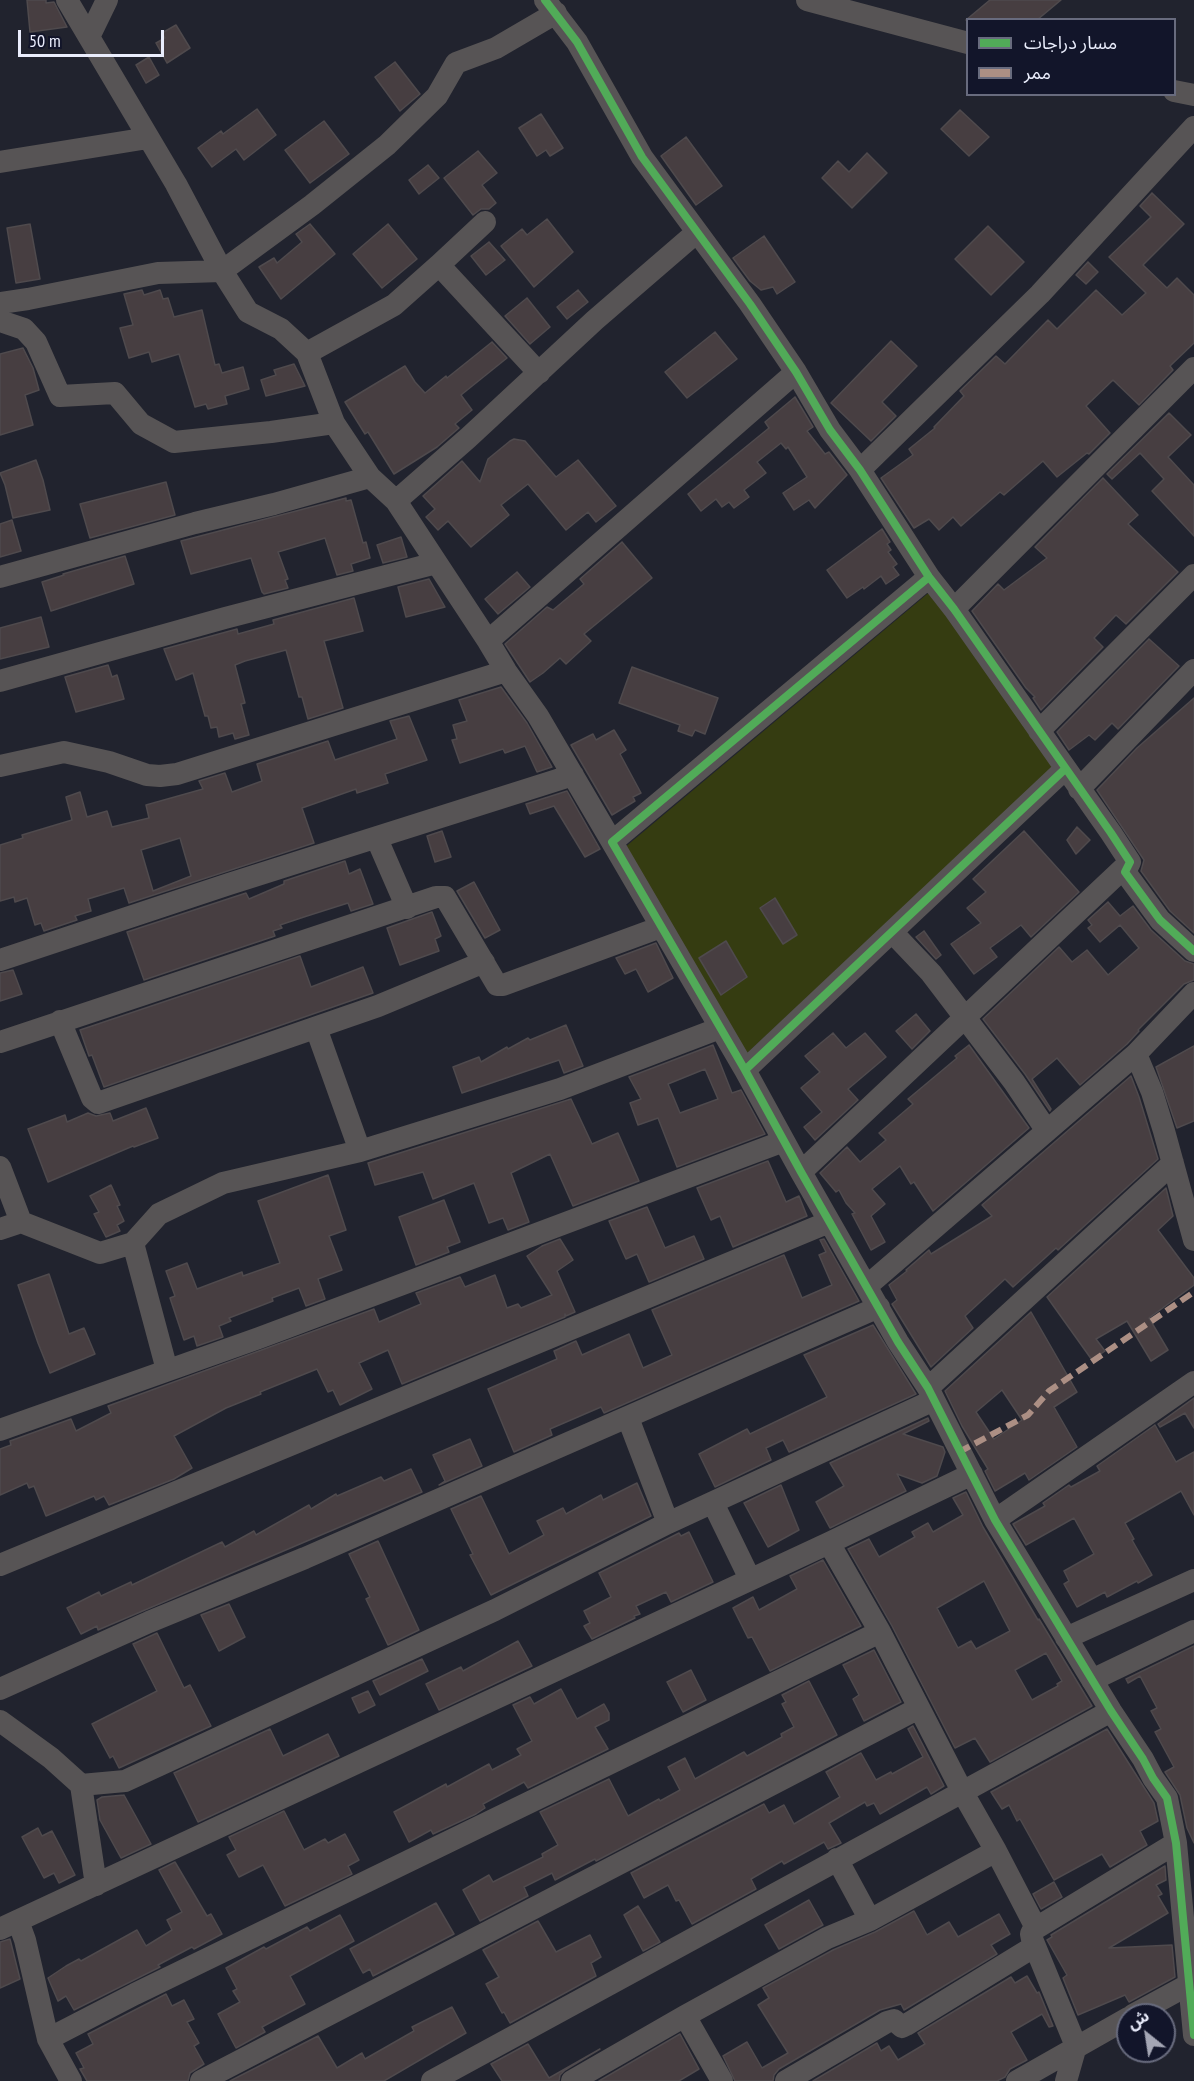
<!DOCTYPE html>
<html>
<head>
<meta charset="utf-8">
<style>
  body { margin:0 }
  #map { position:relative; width:1194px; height:2081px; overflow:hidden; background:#21232e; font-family:"PT Sans Narrow","Noto Sans Arabic",sans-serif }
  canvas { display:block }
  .legend { position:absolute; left:966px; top:18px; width:210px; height:78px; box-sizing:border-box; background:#12152a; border:2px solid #686b7e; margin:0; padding:8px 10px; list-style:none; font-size:18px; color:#eaedfc }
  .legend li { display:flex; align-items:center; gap:12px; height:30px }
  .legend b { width:30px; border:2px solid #686b7e }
  .north { position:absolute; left:1116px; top:2003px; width:60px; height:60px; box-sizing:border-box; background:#12152a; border:2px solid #686b7e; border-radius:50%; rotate:330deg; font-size:16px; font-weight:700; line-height:24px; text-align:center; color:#eaedfc }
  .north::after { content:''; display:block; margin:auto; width:21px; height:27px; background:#a4a6b4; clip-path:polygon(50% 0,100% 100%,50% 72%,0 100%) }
  .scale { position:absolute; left:18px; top:30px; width:146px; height:27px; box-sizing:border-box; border:3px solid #eaedfc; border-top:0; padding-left:8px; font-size:18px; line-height:21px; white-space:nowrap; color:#eaedfc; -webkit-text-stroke:4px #12152a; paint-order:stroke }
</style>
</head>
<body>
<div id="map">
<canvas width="1194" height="2081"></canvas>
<ul class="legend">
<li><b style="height:8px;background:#51ab58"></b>مسار دراجات</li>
<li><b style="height:8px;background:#ac8f84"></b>ممر</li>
</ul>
<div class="north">ش</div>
<div class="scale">50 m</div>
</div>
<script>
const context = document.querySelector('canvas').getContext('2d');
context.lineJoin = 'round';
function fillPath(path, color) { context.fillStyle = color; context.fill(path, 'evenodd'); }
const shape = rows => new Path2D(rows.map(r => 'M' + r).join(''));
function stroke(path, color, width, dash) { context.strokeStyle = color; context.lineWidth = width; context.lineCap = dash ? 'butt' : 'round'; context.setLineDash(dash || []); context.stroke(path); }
fillPath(shape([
  [932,590,1056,765,743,1057,624,848]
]), '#353c11');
const building = shape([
  [27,0,46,0,46,3,54,2,67,27,30,32,27,0],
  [990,0,1061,0,1037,20,966,20,990,0],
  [176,25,190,48,167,63,156,43,165,38,162,33,176,25],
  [149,57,159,75,146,83,136,65,149,57],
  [395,62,420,94,400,111,375,77,395,62],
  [257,109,276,135,244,160,236,149,212,167,198,148,221,131,223,134,257,109],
  [960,110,989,137,969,156,941,129,960,110],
  [541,114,563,148,550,156,546,150,537,156,519,128,541,114],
  [324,121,349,154,310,183,285,150,324,121],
  [686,137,722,186,696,205,661,156,686,137],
  [478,151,497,173,482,185,496,203,489,209,481,209,473,215,444,178,478,151],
  [867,153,887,173,852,208,822,178,838,161,849,172,867,153],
  [428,165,439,178,419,194,409,180,428,165],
  [1152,193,1184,224,1143,265,1167,288,1177,278,1194,295,1194,343,1170,366,1173,370,1139,405,1113,380,1086,406,1110,433,1089,454,1087,453,1057,477,1043,461,1004,495,1000,492,961,526,953,517,939,530,929,519,914,528,881,478,913,455,909,449,935,428,934,427,964,396,960,391,996,356,1005,364,1048,320,1057,329,1096,290,1122,315,1146,293,1109,257,1151,217,1140,206,1152,193],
  [547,219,573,252,534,287,501,246,522,229,527,235,547,219],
  [30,224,40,279,16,283,7,228,30,224],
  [310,224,335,254,281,299,259,267,274,258,277,263,302,242,296,234,310,224],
  [388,224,417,259,382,288,353,254,388,224],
  [988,226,1024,262,991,295,955,259,988,226],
  [764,236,795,282,777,294,773,287,761,290,750,281,733,258,764,236],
  [489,242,505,260,486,275,471,256,489,242],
  [1088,262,1098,272,1086,284,1076,275,1088,262],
  [142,290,144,295,160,290,163,299,168,298,174,317,202,310,215,365,219,364,222,373,243,367,249,389,225,396,227,404,208,409,206,404,195,407,179,354,152,362,149,352,129,358,120,328,133,325,124,294,142,290],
  [578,290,588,302,567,319,557,307,578,290],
  [527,298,550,327,530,344,505,316,527,298],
  [715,332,737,359,687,398,665,372,715,332],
  [891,341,917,366,882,402,896,416,871,441,831,403,891,341],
  [492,342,507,358,461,395,472,410,455,424,459,428,437,447,394,474,368,432,365,434,345,402,405,366,415,382,425,393,446,376,447,378,492,342],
  [23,348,33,368,39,390,25,395,33,425,0,435,0,354,23,348],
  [294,364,305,386,266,396,261,380,276,375,274,370,294,364],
  [795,397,813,427,807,431,825,454,829,452,847,475,815,508,809,500,794,510,783,493,807,477,788,447,786,449,781,443,757,462,766,473,744,490,749,497,734,508,729,502,722,507,716,499,701,511,688,494,769,428,765,422,795,397],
  [1169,413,1191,435,1168,457,1194,485,1194,536,1152,491,1164,479,1140,453,1112,479,1107,474,1169,413],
  [514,439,525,441,556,477,578,460,616,506,596,522,588,512,566,530,528,484,501,505,509,515,471,547,448,521,438,530,426,517,435,509,423,496,462,461,480,482,488,459,510,441,514,439],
  [36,460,43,480,50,510,13,518,5,485,0,473,36,460],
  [1103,478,1138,515,1128,524,1178,572,1126,624,1116,615,1094,638,1103,647,1041,710,1033,698,1035,697,1026,688,972,611,998,584,1004,590,1047,558,1035,547,1103,478],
  [166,482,175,515,90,538,80,504,166,482],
  [346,498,346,501,351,500,363,543,366,542,370,558,351,564,353,571,337,575,325,538,278,552,288,579,285,580,288,588,264,594,262,592,251,558,191,574,181,541,346,498],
  [12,520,21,551,0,557,0,524,12,520],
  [882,529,890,542,887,544,891,550,888,552,897,564,893,567,899,575,886,584,881,576,864,589,863,587,847,598,827,570,882,529],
  [401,537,407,557,383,563,377,545,401,537],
  [622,542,652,578,584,634,591,641,566,664,560,658,543,673,530,682,505,644,547,607,553,610,584,584,580,579,622,542],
  [125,556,134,584,51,611,42,582,64,575,63,574,125,556],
  [517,572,530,587,498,614,485,599,517,572],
  [429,579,445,607,406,617,398,587,429,579],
  [354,598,363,631,324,641,343,708,308,719,302,697,299,697,286,650,245,661,235,665,245,703,241,704,249,735,235,739,233,733,219,737,217,727,211,728,208,716,205,716,193,673,176,680,164,649,237,629,238,634,274,624,273,620,354,598],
  [41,617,49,647,0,659,0,628,41,617],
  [1149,639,1179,666,1118,729,1112,723,1095,740,1089,735,1069,750,1057,732,1149,639],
  [108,665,112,677,117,675,124,699,76,712,65,677,108,665],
  [632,667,718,698,705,734,695,730,692,736,678,731,680,725,619,703,632,667],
  [501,687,527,723,552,767,537,772,525,746,505,753,503,749,460,763,452,740,457,739,453,725,467,721,459,700,501,687],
  [1194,698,1194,933,1170,911,1141,871,1144,860,1097,790,1137,748,1194,698],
  [409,716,427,760,385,774,388,783,357,793,356,789,302,808,314,843,129,903,124,888,88,899,91,911,75,916,77,920,44,931,41,923,35,925,27,898,15,902,14,897,0,901,0,845,23,838,22,835,72,820,66,797,80,792,87,817,107,811,112,827,149,818,146,805,203,789,199,781,225,773,232,792,262,781,257,764,328,741,335,760,397,739,390,721,409,716],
  [180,838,191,876,153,891,141,850,180,838],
  [614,730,626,750,620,754,641,793,633,797,635,801,612,815,571,745,593,734,596,740,614,730],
  [567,791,600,849,585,857,554,806,530,814,526,804,567,791],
  [1077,827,1090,840,1076,854,1067,840,1077,827],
  [442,831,451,857,435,862,427,836,442,831],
  [1024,831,1079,892,1031,937,1021,925,990,948,997,957,974,974,951,944,981,923,967,908,986,892,973,879,1024,831],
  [345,861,349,874,360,869,373,904,351,911,348,903,307,916,280,925,282,928,273,931,275,936,144,980,127,932,246,893,249,899,284,884,284,881,345,861],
  [474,882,500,930,485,938,457,891,474,882],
  [775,898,797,935,783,944,760,908,775,898],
  [1108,902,1120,916,1133,906,1151,930,1185,961,1194,964,1194,980,1184,984,1138,1030,1139,1031,1127,1044,1080,1085,1057,1058,1032,1079,1051,1109,1050,1111,1025,1074,983,1019,1059,947,1072,962,1087,950,1108,975,1139,948,1120,925,1100,942,1088,928,1092,925,1088,920,1108,902],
  [432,912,441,936,435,939,439,951,400,965,387,928,432,912],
  [924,931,941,955,936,959,916,937,924,931],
  [726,941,747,977,721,995,699,958,726,941],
  [656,943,673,978,648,992,636,969,625,974,616,958,656,943],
  [300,956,311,987,363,967,373,993,104,1087,92,1055,89,1056,80,1030,300,956],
  [13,970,22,994,0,1001,0,973,13,970],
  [916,1014,930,1031,912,1049,896,1031,916,1014],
  [566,1025,583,1066,564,1073,559,1060,462,1093,453,1067,479,1057,481,1062,507,1047,508,1049,528,1038,530,1040,566,1025],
  [833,1033,846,1048,865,1033,886,1057,848,1089,858,1100,815,1140,804,1127,822,1112,801,1088,820,1072,805,1056,833,1033],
  [713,1045,732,1093,741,1090,765,1134,677,1167,658,1118,638,1125,630,1103,641,1099,629,1077,713,1045],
  [705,1069,718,1099,680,1113,668,1084,705,1069],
  [969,1045,1029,1128,933,1211,914,1182,911,1184,900,1166,872,1189,885,1204,871,1216,885,1242,871,1250,852,1214,855,1213,846,1203,839,1190,836,1192,820,1173,847,1147,860,1162,886,1140,879,1133,913,1104,908,1099,957,1058,955,1056,969,1045],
  [1194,1046,1194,1121,1177,1128,1156,1067,1194,1046],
  [1131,1076,1139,1097,1158,1159,1058,1250,1056,1248,1013,1287,1005,1279,965,1316,973,1328,931,1367,892,1304,897,1300,889,1285,907,1271,906,1270,929,1250,931,1254,992,1216,982,1205,1131,1076],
  [571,1099,592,1144,618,1133,639,1181,573,1206,550,1154,511,1173,529,1222,508,1230,503,1218,489,1223,474,1183,433,1199,423,1172,375,1185,368,1163,571,1099],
  [146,1108,158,1138,134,1147,133,1146,48,1182,28,1129,65,1115,67,1122,88,1113,96,1116,110,1113,113,1121,146,1108],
  [768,1161,786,1202,799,1196,807,1216,733,1247,720,1216,711,1220,697,1188,768,1161],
  [328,1175,346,1230,329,1236,342,1270,318,1279,325,1299,306,1306,299,1288,272,1298,273,1301,229,1318,231,1321,219,1326,223,1337,197,1346,194,1336,184,1340,170,1298,175,1296,166,1271,187,1263,197,1289,242,1272,243,1276,280,1263,258,1201,328,1175],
  [111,1185,120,1205,117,1206,124,1221,117,1225,120,1231,106,1237,94,1214,99,1212,90,1196,111,1185],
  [1166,1188,1173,1216,1158,1230,1194,1278,1194,1285,1149,1318,1168,1350,1151,1361,1127,1321,1096,1339,1105,1351,1092,1360,1047,1297,1166,1188],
  [444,1200,460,1242,447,1247,449,1252,416,1265,399,1217,444,1200],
  [647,1207,665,1248,694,1236,704,1259,649,1282,637,1254,626,1259,609,1221,647,1207],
  [560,1239,573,1260,557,1271,575,1312,566,1316,565,1314,565,1317,402,1384,388,1350,359,1363,372,1389,340,1405,333,1390,328,1392,317,1369,260,1392,261,1394,226,1408,174,1436,192,1468,174,1479,109,1505,104,1496,96,1500,94,1496,46,1516,34,1486,29,1488,27,1483,0,1495,0,1449,11,1445,10,1441,71,1419,76,1431,111,1413,108,1406,374,1309,379,1322,421,1304,416,1293,460,1277,465,1287,495,1275,507,1308,518,1304,521,1308,552,1295,527,1256,542,1246,560,1239],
  [824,1239,859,1301,604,1413,601,1407,550,1429,552,1435,514,1452,488,1389,557,1359,554,1351,576,1341,582,1355,629,1334,643,1368,672,1355,652,1310,784,1255,802,1298,832,1285,819,1255,826,1252,820,1240,824,1239],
  [49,1274,69,1334,84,1328,95,1354,50,1373,38,1343,18,1285,49,1274],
  [1031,1312,1077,1392,1054,1407,1077,1447,1029,1480,1025,1473,995,1491,985,1471,988,1469,962,1426,945,1391,1031,1312],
  [1002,1390,1022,1420,994,1439,976,1412,1002,1390],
  [873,1325,916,1394,789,1452,783,1440,766,1448,771,1460,715,1487,699,1454,747,1429,750,1434,827,1397,804,1355,873,1325],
  [1194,1398,1194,1428,1185,1413,1160,1427,1158,1424,1194,1398],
  [928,1418,929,1421,903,1434,943,1447,945,1452,937,1476,922,1483,897,1474,906,1491,830,1528,816,1502,844,1486,830,1463,928,1418],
  [1155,1425,1176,1462,1194,1452,1194,1515,1181,1491,1125,1523,1134,1539,1132,1540,1152,1575,1138,1583,1137,1581,1107,1597,1105,1592,1077,1607,1064,1584,1069,1581,1064,1571,1094,1554,1074,1518,1026,1545,1013,1524,1045,1506,1043,1503,1069,1485,1071,1487,1100,1471,1097,1466,1155,1425],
  [470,1439,482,1466,439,1485,445,1481,433,1455,470,1439],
  [411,1469,422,1492,98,1630,97,1626,81,1634,67,1608,99,1592,101,1596,131,1582,132,1585,222,1542,225,1547,254,1531,256,1535,309,1505,311,1509,336,1494,337,1496,381,1477,384,1481,411,1469],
  [637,1483,651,1516,491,1595,470,1555,473,1554,451,1509,481,1496,509,1554,544,1535,537,1521,563,1508,566,1514,601,1495,603,1500,637,1483],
  [781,1485,799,1530,768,1547,744,1503,781,1485],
  [966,1492,983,1527,1038,1620,1039,1619,1092,1706,990,1762,975,1738,955,1748,892,1626,848,1549,869,1539,879,1557,915,1537,912,1532,928,1523,933,1532,963,1515,953,1498,966,1492],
  [984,1581,1010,1631,976,1649,971,1641,958,1648,937,1608,984,1581],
  [1046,1653,1062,1681,1057,1684,1058,1686,1032,1700,1015,1670,1046,1653],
  [689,1532,713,1582,671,1602,666,1592,636,1606,640,1614,634,1616,635,1618,592,1639,584,1626,590,1623,584,1611,611,1597,599,1573,679,1533,681,1536,689,1532],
  [378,1541,419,1630,388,1645,366,1599,370,1597,349,1554,378,1541],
  [823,1560,861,1626,770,1671,752,1637,748,1638,733,1608,753,1597,759,1610,797,1589,790,1576,823,1560],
  [229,1604,245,1637,219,1651,201,1615,229,1604],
  [157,1633,184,1688,190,1685,211,1726,119,1768,113,1756,110,1758,92,1724,157,1691,133,1644,157,1633],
  [518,1641,532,1666,439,1710,426,1684,461,1667,463,1671,518,1641],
  [1194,1646,1194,1843,1187,1828,1180,1795,1165,1772,1174,1767,1155,1732,1161,1729,1151,1711,1157,1708,1140,1676,1128,1683,1126,1679,1194,1646],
  [874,1650,901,1702,864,1721,853,1699,859,1695,843,1665,874,1650],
  [422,1659,428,1671,380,1695,373,1681,422,1659],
  [691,1670,706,1700,683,1712,667,1682,691,1670],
  [809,1681,837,1735,596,1861,595,1859,555,1880,552,1873,524,1887,528,1896,480,1921,463,1890,489,1875,493,1882,543,1857,542,1854,558,1845,540,1812,609,1779,628,1816,659,1799,660,1801,680,1790,668,1767,685,1758,695,1779,744,1752,747,1756,782,1737,781,1734,794,1727,782,1704,786,1702,782,1695,809,1681],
  [561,1689,577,1719,604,1704,609,1713,609,1720,595,1727,608,1749,528,1788,524,1782,483,1804,485,1808,476,1814,433,1834,431,1830,409,1842,394,1812,446,1784,447,1787,489,1764,492,1770,521,1755,517,1749,532,1741,513,1705,530,1697,534,1704,561,1689],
  [368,1691,375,1705,359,1713,352,1698,368,1691],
  [913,1726,944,1786,931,1794,927,1787,880,1814,874,1803,867,1806,865,1802,829,1823,841,1843,828,1849,824,1842,784,1864,782,1861,751,1879,756,1889,692,1924,679,1900,676,1901,668,1885,644,1898,631,1873,764,1804,769,1813,784,1805,794,1824,840,1797,826,1772,861,1753,876,1780,891,1772,892,1774,923,1757,908,1729,913,1726],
  [270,1729,283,1756,328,1734,339,1756,198,1822,174,1773,270,1729],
  [1107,1729,1154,1803,1158,1821,1140,1831,1147,1845,1110,1867,1102,1854,1054,1880,1020,1819,1017,1821,1009,1805,1002,1809,991,1792,1107,1729],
  [124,1795,151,1844,121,1858,100,1820,97,1800,102,1797,124,1795],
  [284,1811,304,1850,325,1839,328,1843,345,1834,359,1860,348,1866,352,1874,285,1906,263,1865,239,1877,227,1855,236,1850,229,1837,284,1811],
  [38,1828,42,1836,52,1831,75,1875,59,1883,54,1873,44,1878,22,1837,38,1828],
  [175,1862,207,1916,211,1914,222,1934,194,1949,192,1947,158,1965,160,1967,74,2010,66,1996,58,2001,48,1978,66,1966,79,1959,81,1961,137,1930,146,1946,172,1930,167,1920,182,1912,159,1870,175,1862],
  [1165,1866,1166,1880,1156,1885,1162,1894,1158,1896,1168,1913,1109,1948,1172,1945,1175,1977,1129,2002,1125,1995,1078,2015,1063,1978,1067,1975,1047,1940,1052,1937,1051,1935,1165,1866],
  [1054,1882,1062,1897,1041,1909,1033,1894,1054,1882],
  [809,1900,823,1925,779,1949,765,1925,809,1900],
  [436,1903,454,1934,373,1976,370,1969,363,1973,350,1949,436,1903],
  [638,1906,660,1942,643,1951,624,1915,638,1906],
  [914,1911,927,1935,949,1922,958,1937,999,1914,1010,1934,991,1945,997,1954,904,2010,901,2004,880,2010,779,2069,774,2075,773,2081,735,2081,723,2056,747,2042,762,2068,788,2053,758,2005,769,1998,763,1988,833,1950,875,1932,914,1911],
  [340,1915,354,1941,290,1976,305,2004,262,2027,265,2032,236,2048,218,2014,240,2002,233,1991,237,1989,226,1968,264,1947,266,1949,307,1927,310,1931,340,1915],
  [538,1921,556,1952,590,1935,601,1957,591,1963,596,1976,510,2023,504,2012,502,2013,486,1984,499,1977,483,1950,538,1921],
  [10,1939,20,1979,0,1988,0,1942,10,1939],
  [1027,1976,1037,1993,1039,1992,1053,2026,1049,2027,1042,2014,1011,2032,1027,2060,1010,2069,1005,2077,997,2081,813,2081,877,2043,881,2051,889,2046,898,2060,925,2044,918,2033,1011,1977,1015,1983,1027,1976],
  [166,1994,172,2006,184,2000,194,2019,187,2022,199,2043,194,2046,204,2064,190,2073,188,2081,87,2081,80,2069,84,2068,76,2053,93,2044,88,2034,166,1994],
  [452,2007,466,2033,384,2081,230,2081,318,2036,337,2068,362,2053,365,2059,414,2031,412,2027,452,2007],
  [680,2034,699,2069,679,2081,599,2081,680,2034],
  [528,2044,549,2078,600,2049,565,2070,560,2075,559,2081,502,2081,491,2064,528,2044]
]);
fillPath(building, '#473e41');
stroke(building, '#4f4a4d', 1.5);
stroke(shape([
  [67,0,176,184,222,271,248,312,281,329,307,353,334,423,370,477,396,501,488,641,506,671,538,716,612,842],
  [545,0,577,42,642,157,750,304,796,372,830,430,860,470,929,577,954,609,1111,833,1130,862,1125,872,1160,920,1194,951],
  [807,0,968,43],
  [89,37,107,0],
  [1174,91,1194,95],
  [0,162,148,138],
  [439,265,485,222],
  [0,303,28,299,158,273,222,271,312,205,387,145,437,96,456,63,496,48,556,13],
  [0,321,24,329,36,342,60,396,115,393,141,424,174,442,271,432,334,423],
  [307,353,394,305,439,265,539,373],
  [860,470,1040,294,1194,127],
  [396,501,468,438,595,320,697,232],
  [0,577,195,523,274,504,370,477],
  [929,577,612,842,745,1070,1065,769],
  [954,609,1194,368],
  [488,641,796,372],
  [0,681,225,618,436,563],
  [1039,731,1194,575],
  [0,766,64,752,109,762,147,775,160,776,177,774,506,671],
  [1079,789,1194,670],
  [377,839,407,908],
  [893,933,931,973,1014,1082,1047,1131],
  [0,960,229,884,573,775],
  [60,1021,92,1098,98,1103,378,1006,484,962],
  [316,1028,360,1151],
  [0,1042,436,897,445,897,497,985,503,985,661,927],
  [1136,1054,1152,1092,1164,1131,1194,1240],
  [745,1070,801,1172,898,1342,928,1388,995,1520,1111,1711,1143,1759,1153,1778,1167,1798,1176,1843,1194,2035],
  [0,1167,21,1222],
  [801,1172,1130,862],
  [0,1229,21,1222,100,1253,133,1243,159,1214,223,1183,360,1151,560,1089,720,1028],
  [133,1243,167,1370],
  [867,1286,1136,1054,1194,993],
  [928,1388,1173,1163],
  [628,1418,668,1523],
  [0,1430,259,1338,784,1141],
  [713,1503,750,1579],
  [995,1520,1194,1382],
  [829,1543,880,1632,963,1793,996,1851,1035,1926,1031,1934,1032,1939,1076,2046,1066,2081],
  [0,1565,829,1222],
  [1066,1638,1194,1580],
  [1092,1680,1194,1631],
  [0,1689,149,1622,305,1558,879,1307],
  [0,1721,51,1758,81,1785,96,1885],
  [81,1785,125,1781,495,1610,668,1523,934,1400],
  [837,1859,870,1920],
  [18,1921,25,1940,48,2039,71,2081],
  [0,1929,829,1543,972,1474],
  [1033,1930,1176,1843],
  [1133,2015,1190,1984],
  [685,2016,722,2081],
  [48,2039,135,1994,880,1632],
  [201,2081,919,1708],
  [432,2081,1111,1711],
  [572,2081,685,2016,827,1938,870,1920,996,1851],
  [786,2081,887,2022,894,2020,902,2027,906,2025,1035,1946],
  [1017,2081,1128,2018]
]), '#575455', 22);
stroke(shape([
  [959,1452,1028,1415,1049,1391,1194,1292]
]), '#ac8f84', 6, [12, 6]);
stroke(shape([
  [545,0,577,42,642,157,750,304,796,372,830,430,860,470,929,577,954,609,1111,833,1130,862,1125,872,1160,920,1194,951],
  [929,577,612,842,745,1070,1065,769],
  [745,1070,801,1172,898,1342,928,1388,995,1520,1111,1711,1143,1759,1153,1778,1167,1798,1176,1843,1194,2035]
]), '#51ab58', 8);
</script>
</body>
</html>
